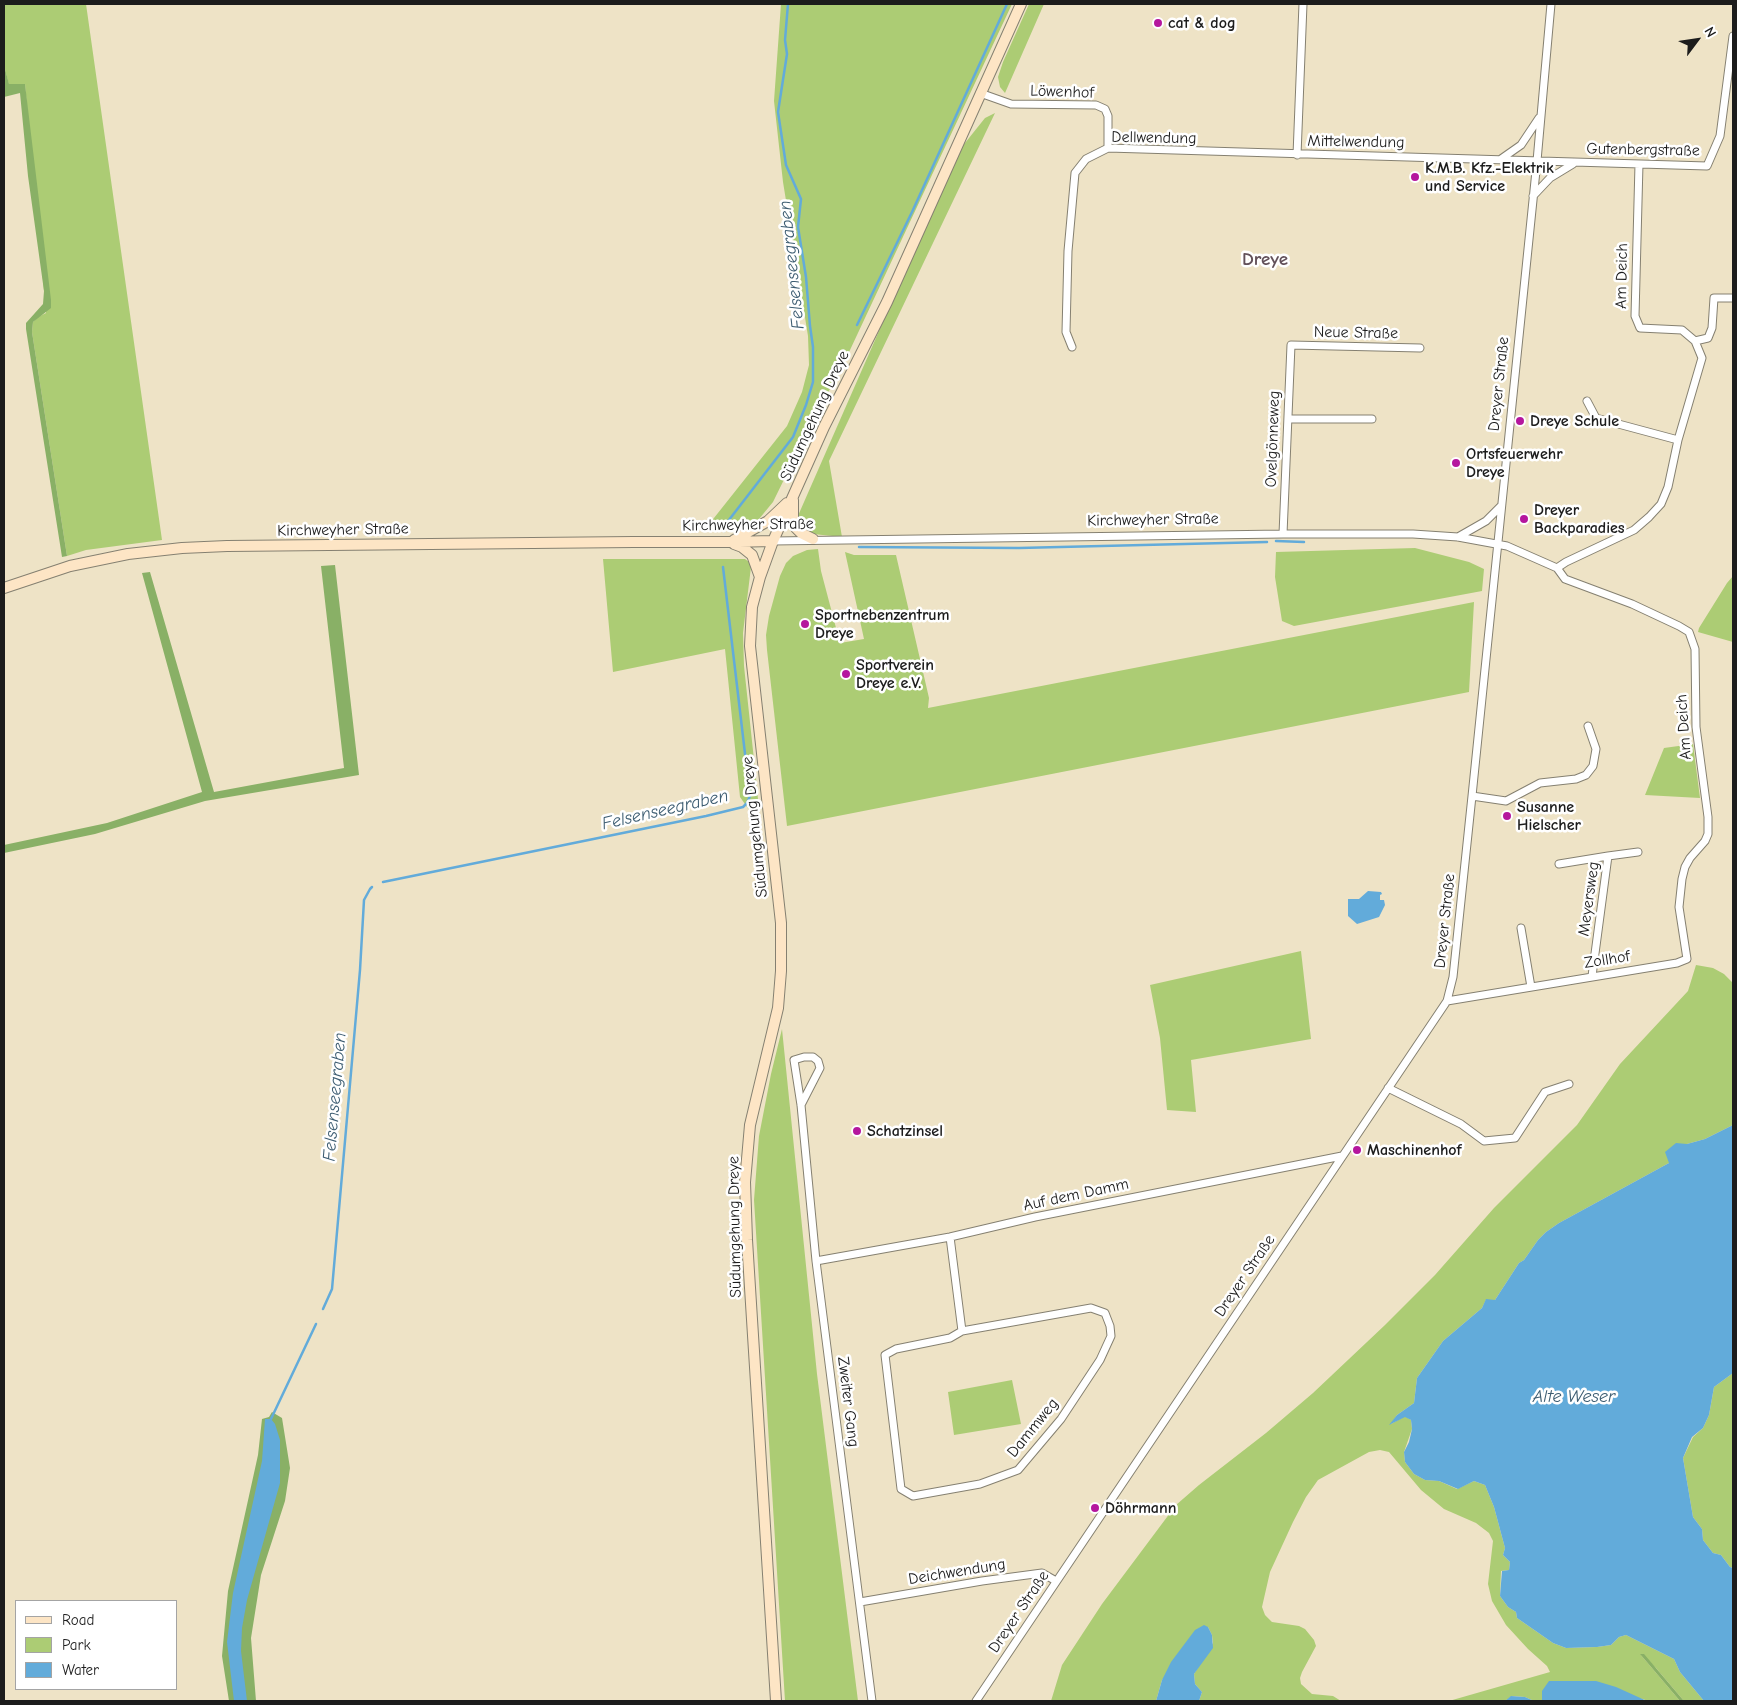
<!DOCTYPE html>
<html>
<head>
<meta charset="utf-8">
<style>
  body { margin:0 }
  #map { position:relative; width:1737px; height:1705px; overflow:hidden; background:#eee3c6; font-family:"Comic Neue",sans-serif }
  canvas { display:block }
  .frame { position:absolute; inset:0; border:5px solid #1c1c1c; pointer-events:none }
  .legend { position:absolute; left:15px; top:1600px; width:162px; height:90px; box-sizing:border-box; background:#fff; border:1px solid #a4a4a4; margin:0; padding:6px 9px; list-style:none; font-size:15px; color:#1c1c1c }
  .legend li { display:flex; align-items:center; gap:10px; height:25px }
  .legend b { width:25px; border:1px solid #a4a4a4 }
  .north { position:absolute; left:1672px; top:15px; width:50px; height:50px; -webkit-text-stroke:4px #fff; paint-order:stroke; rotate:59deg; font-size:14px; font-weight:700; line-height:20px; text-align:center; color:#1c1c1c }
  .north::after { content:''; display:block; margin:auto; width:18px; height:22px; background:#1c1c1c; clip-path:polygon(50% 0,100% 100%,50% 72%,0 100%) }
</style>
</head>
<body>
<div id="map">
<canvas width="1737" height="1705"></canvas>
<div class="frame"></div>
<ul class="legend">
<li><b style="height:6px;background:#fde5c5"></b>Road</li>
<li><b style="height:14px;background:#accc74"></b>Park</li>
<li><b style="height:14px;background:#62abda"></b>Water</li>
</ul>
<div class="north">N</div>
</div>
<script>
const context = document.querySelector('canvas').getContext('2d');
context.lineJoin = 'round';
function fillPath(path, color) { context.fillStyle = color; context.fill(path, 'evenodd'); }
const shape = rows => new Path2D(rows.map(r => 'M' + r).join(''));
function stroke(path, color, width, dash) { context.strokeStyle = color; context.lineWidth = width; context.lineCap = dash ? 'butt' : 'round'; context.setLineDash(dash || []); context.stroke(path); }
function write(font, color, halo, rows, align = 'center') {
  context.font = font + ' "Comic Neue",sans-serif'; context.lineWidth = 5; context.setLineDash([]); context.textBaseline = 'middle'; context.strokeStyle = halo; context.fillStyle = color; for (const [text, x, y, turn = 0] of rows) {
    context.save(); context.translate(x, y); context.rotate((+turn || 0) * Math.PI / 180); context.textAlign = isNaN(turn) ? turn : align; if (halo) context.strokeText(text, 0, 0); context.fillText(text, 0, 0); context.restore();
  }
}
fillPath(shape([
  [4,4,86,4,162,540,86,550,67,556,32,332,33,322,38,317,46,313,25,84,9,85,4,65],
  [781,4,1012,4,850,350,798,451,773,502,759,519,745,526,734,527,710,523,787,426,802,392,809,365,808,336,783,182,774,101],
  [1029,4,1044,4,1005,93,1000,87,998,77,1003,62],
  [995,113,829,461,842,537,813,534,801,527,797,518,957,153,985,118],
  [1415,548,1469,562,1484,569,1482,591,1294,626,1282,621,1275,577,1276,552],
  [818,549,821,571,840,643,864,639,845,552,854,555,896,555,929,698,928,708,1474,602,1469,692,787,826,767,650,766,635,769,616,780,576,786,563,793,556,807,550],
  [603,559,745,559,749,562,751,567,743,633,744,666,757,788,763,858,760,860,756,820,740,797,725,649,613,672],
  [1733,576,1733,642,1698,632,1699,628,1727,583],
  [1693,744,1700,798,1645,795,1664,748],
  [1301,951,1311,1039,1191,1060,1196,1112,1167,1110,1160,1038,1150,985],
  [1696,965,1713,968,1724,974,1733,983,1733,1125,1705,1139,1687,1144,1676,1144,1669,1163,1559,1223,1546,1232,1538,1240,1524,1260,1519,1263,1495,1300,1486,1300,1482,1308,1443,1341,1417,1378,1414,1403,1397,1415,1391,1424,1405,1416,1411,1420,1412,1429,1404,1452,1405,1462,1414,1474,1425,1480,1439,1481,1457,1489,1474,1481,1485,1485,1494,1507,1505,1548,1503,1555,1510,1562,1509,1570,1501,1571,1500,1596,1508,1607,1516,1612,1517,1618,1553,1643,1566,1648,1597,1647,1611,1645,1619,1637,1626,1635,1674,1659,1680,1672,1704,1701,1684,1701,1656,1668,1640,1654,1680,1701,1647,1701,1643,1699,1542,1691,1542,1701,1534,1701,1525,1697,1512,1696,1505,1701,1449,1701,1550,1672,1547,1666,1528,1649,1506,1625,1492,1601,1488,1584,1493,1541,1489,1533,1476,1523,1444,1509,1421,1490,1389,1452,1380,1450,1369,1452,1318,1480,1306,1497,1293,1522,1270,1572,1262,1607,1265,1615,1272,1622,1299,1626,1305,1629,1314,1640,1316,1646,1302,1672,1300,1678,1301,1684,1312,1694,1333,1696,1341,1701,1199,1701,1202,1692,1195,1684,1194,1674,1213,1643,1212,1635,1208,1627,1162,1680,1156,1701,1051,1701,1062,1665,1102,1604,1176,1505,1199,1485,1266,1433,1313,1393,1385,1325,1435,1275,1494,1208,1577,1125,1620,1064,1688,991],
  [782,1029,817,1374,858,1701,785,1701,754,1200,759,1136,771,1074],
  [1733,1373,1733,1568,1730,1567,1721,1555,1713,1553,1703,1540,1702,1529,1693,1517,1683,1458,1693,1437,1703,1428,1709,1415,1714,1387],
  [1012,1380,1021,1424,954,1435,948,1392]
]), '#accc74');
fillPath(shape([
  [4,65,9,84,25,84,51,300,51,308,33,322,32,332,67,556,62,557,26,329,26,323,43,304,44,291,28,176,20,93,4,97],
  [335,565,359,775,205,801,95,834,4,853,4,845,107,823,202,792,142,573,150,572,214,792,344,768,321,566],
  [272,1412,282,1418,290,1468,285,1501,261,1575,251,1638,256,1701,229,1701,222,1656,228,1591,258,1455,262,1419,269,1417],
  [1640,1654,1644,1654,1684,1701,1680,1701]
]), '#89b066');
fillPath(shape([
  [1368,891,1381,892,1382,894,1380,895,1380,900,1384,900,1385,905,1379,917,1357,924,1348,916,1348,899,1359,899],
  [1733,1125,1733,1373,1714,1387,1709,1415,1703,1428,1692,1437,1683,1458,1693,1517,1702,1529,1703,1540,1713,1553,1721,1555,1730,1567,1733,1568,1733,1701,1704,1701,1680,1672,1674,1659,1626,1635,1619,1637,1611,1645,1597,1647,1566,1648,1553,1643,1517,1618,1516,1612,1508,1607,1500,1596,1502,1571,1509,1570,1510,1562,1503,1555,1505,1548,1494,1507,1485,1485,1474,1481,1458,1489,1439,1481,1425,1480,1414,1474,1405,1462,1404,1452,1409,1442,1412,1429,1411,1420,1405,1417,1389,1425,1397,1415,1414,1403,1417,1378,1443,1341,1482,1308,1486,1299,1495,1300,1519,1263,1524,1260,1538,1240,1546,1232,1559,1223,1669,1163,1665,1152,1676,1143,1687,1144,1705,1139],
  [265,1419,271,1419,275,1424,280,1440,280,1483,247,1600,242,1628,241,1651,247,1701,234,1701,227,1642,233,1593,262,1461],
  [1204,1625,1208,1627,1212,1635,1213,1648,1194,1674,1195,1684,1202,1692,1199,1701,1156,1701,1162,1680,1171,1662,1195,1630],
  [1549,1681,1596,1681,1616,1687,1647,1701,1542,1701,1542,1691],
  [1511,1696,1525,1697,1534,1701,1505,1701]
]), '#62abda');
stroke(shape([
  [857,325,912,212,1007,4],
  [724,531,725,525,732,516,793,437,806,405,813,382,813,347,810,326,806,277,798,227,801,199,786,165,778,112,787,54,785,40,788,4],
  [1276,541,1304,542],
  [859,547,1019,548,1267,542],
  [383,882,706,816,743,807,747,803,750,796,723,567],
  [323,1309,332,1289,360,970,364,900,370,889,372,887],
  [271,1419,316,1324]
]), '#62abda', 2.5);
const street = shape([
  [980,93,1011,104,1096,105,1105,109,1108,116,1108,148],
  [1297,155,1303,4],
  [1501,159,1521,145,1539,118],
  [1533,196,1550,178,1573,164],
  [1695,341,1708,338,1712,328,1714,298,1733,298],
  [1072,347,1066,332,1068,251,1075,173,1086,159,1108,148,1707,166,1720,136,1733,36],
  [1587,401,1596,418,1678,440],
  [1288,419,1372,419],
  [1283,534,1291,345,1420,348],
  [1458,537,1486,521,1501,506],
  [773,541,1283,534,1413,534,1458,537,1507,546,1557,568,1565,579,1632,604,1679,626,1689,632,1695,649,1696,727,1708,817,1708,834,1705,841,1690,858,1685,867,1682,879,1679,907,1687,959,1677,963,1447,1001],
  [1557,568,1566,562,1634,530,1649,517,1661,504,1668,487,1678,440,1702,358,1695,341,1682,330,1640,328,1635,316,1639,164],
  [1472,796,1506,801,1540,783,1576,779,1586,775,1593,766,1596,749,1588,726],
  [1559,864,1608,856],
  [1521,928,1531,987],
  [1592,976,1608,856,1638,852],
  [1388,1088,1461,1124,1484,1141,1515,1138,1545,1092,1569,1084],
  [801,1105,820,1068,818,1061,813,1057,804,1057,794,1060,801,1105,816,1261,872,1701],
  [950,1237,962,1331,1091,1308,1105,1313,1110,1326,1111,1336,1100,1360,1061,1419,1018,1470,980,1484,913,1496,901,1489,885,1355,896,1349,950,1338,962,1331],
  [816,1261,950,1237,1035,1217,1342,1156],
  [860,1602,982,1581,1042,1573,1056,1581],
  [976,1701,1447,1001,1453,977,1472,796,1537,161,1551,4]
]);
const secondary = shape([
  [793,500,793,521,796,528,801,533,813,539],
  [734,540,768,521,787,503],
  [734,544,742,547,752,555,760,577],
  [4,588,70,566,128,554,182,548,227,546,634,542,728,542,773,541],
  [776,1701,747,1240,745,1182,750,1125,778,1008,781,971,781,923,750,646,752,607,760,577,773,541,824,427,887,302,1021,4]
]);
stroke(street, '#858071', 9);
stroke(secondary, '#858071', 12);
stroke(street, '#fff', 7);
stroke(secondary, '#fde5c5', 10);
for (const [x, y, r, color] of [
  [1158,23,5,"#b5179e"],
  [1415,177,5,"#b5179e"],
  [1520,421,5,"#b5179e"],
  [1456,463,5,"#b5179e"],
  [1524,519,5,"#b5179e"],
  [805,624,5,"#b5179e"],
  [846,674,5,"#b5179e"],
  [1507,816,5,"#b5179e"],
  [857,1131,5,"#b5179e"],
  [1357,1150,5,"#b5179e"],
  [1095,1508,5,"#b5179e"]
]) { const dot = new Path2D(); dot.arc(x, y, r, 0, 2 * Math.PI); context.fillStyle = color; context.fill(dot); stroke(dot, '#fff', 2); }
write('bold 16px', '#1c1c1c', '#fff', [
  ["cat & dog",1168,23],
  ["K.M.B. Kfz.-Elektrik",1425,168],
  ["und Service",1425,186],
  ["Dreye Schule",1530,421],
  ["Ortsfeuerwehr",1466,454],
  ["Dreye",1466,472],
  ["Dreyer",1534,510],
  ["Backparadies",1534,528],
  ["Sportnebenzentrum",815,615],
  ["Dreye",815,633],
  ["Sportverein",856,665],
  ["Dreye e.V.",856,683],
  ["Susanne",1517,807],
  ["Hielscher",1517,825],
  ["Schatzinsel",867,1131],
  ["Maschinenhof",1367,1150],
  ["Döhrmann",1105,1508]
], 'left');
write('16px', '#1c1c1c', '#fff', [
  ["Löwenhof",1062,92,2],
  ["Dellwendung",1154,138,1],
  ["Mittelwendung",1356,142,1],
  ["Gutenbergstraße",1643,150,1],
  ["Am Deich",1622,276,-89],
  ["Neue Straße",1356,333,1],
  ["Dreyer Straße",1499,384,-84],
  ["Südumgehung Dreye",815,416,-65],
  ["Ovelgönneweg",1273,439,-88],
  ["Kirchweyher Straße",1153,520,-1],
  ["Kirchweyher Straße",748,525,-1],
  ["Kirchweyher Straße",343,530,-1],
  ["Am Deich",1684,727,-94],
  ["Südumgehung Dreye",755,827,-96],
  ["Meyersweg",1589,899,-82],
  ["Dreyer Straße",1445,921,-84],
  ["Zollhof",1607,960,-9],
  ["Auf dem Damm",1076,1195,-12],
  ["Südumgehung Dreye",735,1227,-91],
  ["Dreyer Straße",1245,1276,-56],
  ["Zweiter Gang",848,1402,83],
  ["Dammweg",1033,1428,-51],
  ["Deichwendung",957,1572,-9],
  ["Dreyer Straße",1019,1612,-56]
]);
write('italic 18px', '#3c5c71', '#fff', [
  ["Felsenseegraben",792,265,-96],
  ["Felsenseegraben",665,810,-13],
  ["Felsenseegraben",335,1097,-85],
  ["Alte Weser",1574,1397]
]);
write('bold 19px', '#625059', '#fff', [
  ["Dreye",1265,260]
]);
</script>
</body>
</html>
